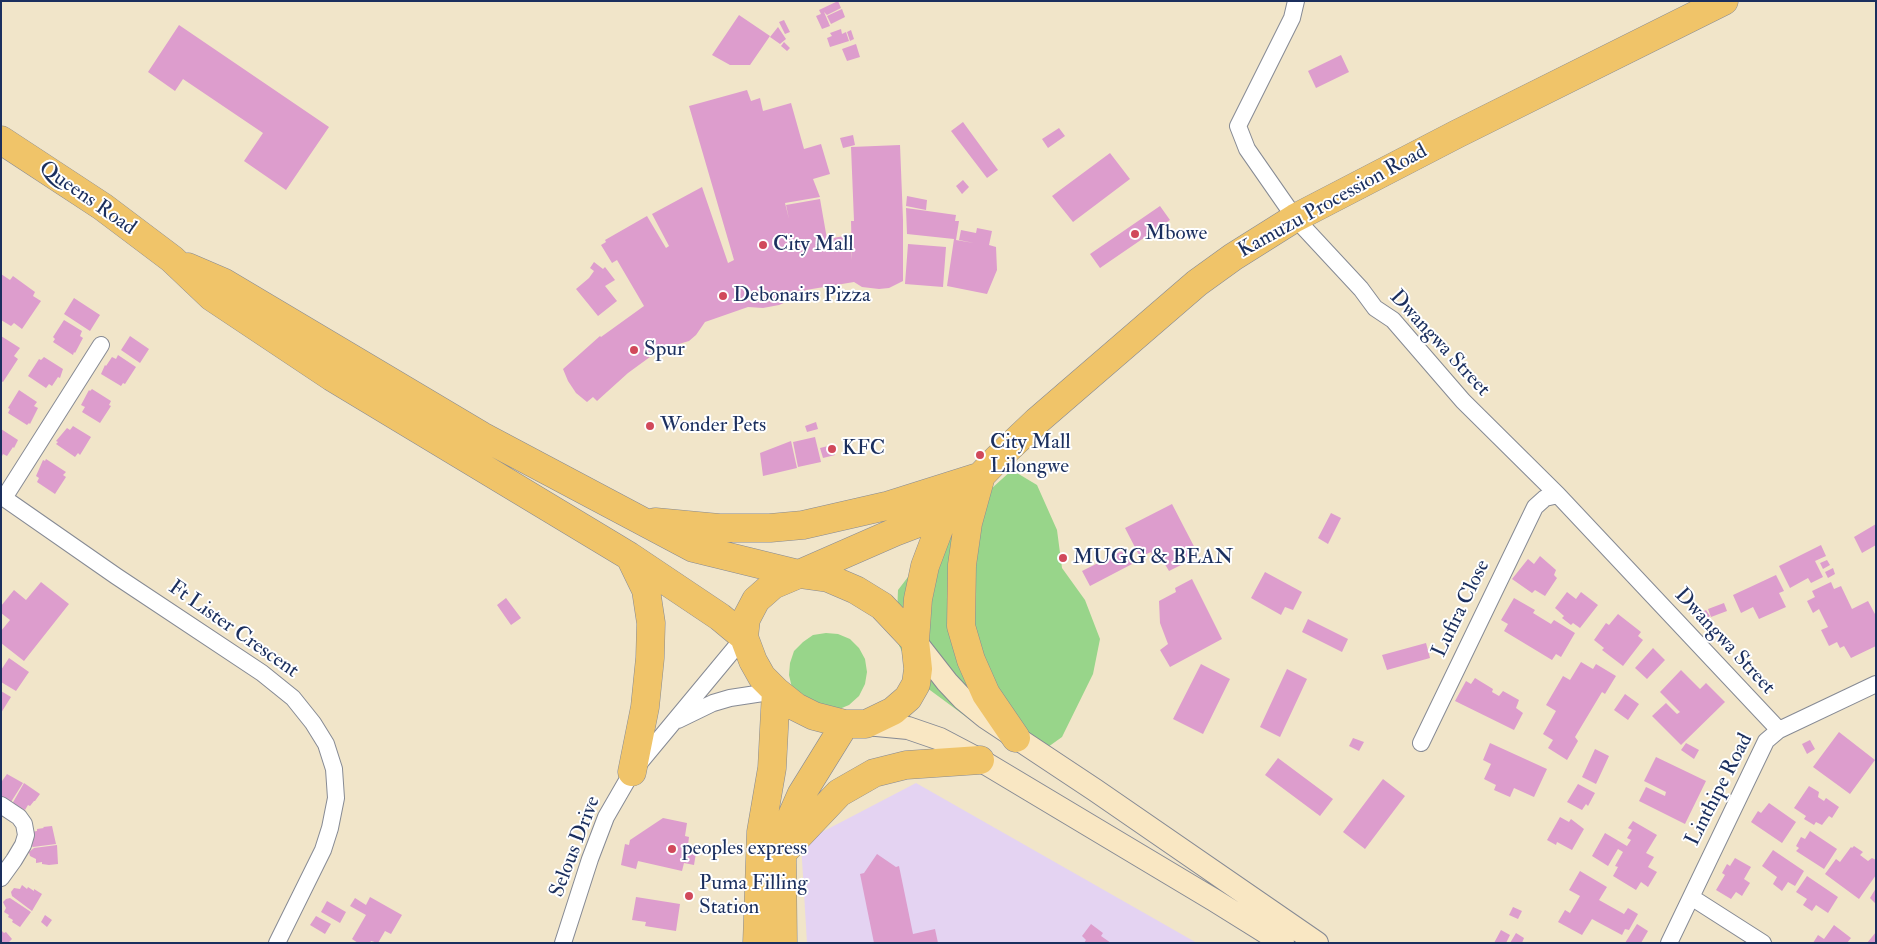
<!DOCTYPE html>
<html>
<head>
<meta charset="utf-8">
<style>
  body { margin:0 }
  #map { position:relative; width:1877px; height:944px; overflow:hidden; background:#f1e5c9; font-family:"IM FELL Double Pica",serif }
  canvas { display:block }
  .frame { position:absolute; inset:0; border:2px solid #1b2f5e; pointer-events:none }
</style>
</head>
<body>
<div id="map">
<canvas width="1877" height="944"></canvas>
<div class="frame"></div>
</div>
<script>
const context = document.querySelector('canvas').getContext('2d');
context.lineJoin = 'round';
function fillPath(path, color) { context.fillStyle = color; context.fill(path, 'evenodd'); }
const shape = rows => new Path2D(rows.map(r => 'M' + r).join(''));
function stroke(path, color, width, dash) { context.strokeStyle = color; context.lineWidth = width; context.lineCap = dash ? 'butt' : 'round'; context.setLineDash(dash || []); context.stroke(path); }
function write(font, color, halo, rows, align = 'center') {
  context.font = font + ' "IM FELL Double Pica",serif'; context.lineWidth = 4; context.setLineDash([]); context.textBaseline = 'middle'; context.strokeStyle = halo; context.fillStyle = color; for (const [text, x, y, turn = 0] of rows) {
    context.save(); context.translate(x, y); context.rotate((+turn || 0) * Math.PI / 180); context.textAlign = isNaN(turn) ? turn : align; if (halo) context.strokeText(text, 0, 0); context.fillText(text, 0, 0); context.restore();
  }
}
fillPath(shape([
  [916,783,1197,943,807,943,801,843]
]), '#e4d3f2');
fillPath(shape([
  [1012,470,1037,485,1057,530,1062,568,1085,600,1100,639,1093,674,1062,737,1034,757,988,733,915,679,896,639,898,590,941,534],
  [826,633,838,634,850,639,859,648,865,659,867,672,865,684,859,696,849,705,837,710,823,711,792,688,789,675,790,663,794,651,803,642,813,635]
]), '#98d58a');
fillPath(shape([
  [838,1,841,8,827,15,824,12,830,26,822,29,816,16,821,14,819,10],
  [842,9,845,17,831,24,827,16],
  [739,15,770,36,750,65,730,65,712,55],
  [784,20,790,32,785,34,779,22],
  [179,25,329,127,286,190,244,161,263,133,183,79,175,91,148,72],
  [778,27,786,39,780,44,770,37],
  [841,29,842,34,846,32,849,41,830,47,827,38,832,36,830,33],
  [851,30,854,39,850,41,847,32],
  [784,42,790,48,787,51,781,46],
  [856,44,860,57,847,61,842,49],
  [1341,55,1349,72,1316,88,1308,71],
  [747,90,751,101,760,98,763,111,791,103,804,149,821,144,830,174,813,179,820,197,785,203,789,219,786,205,820,199,827,239,850,235,852,260,851,221,854,221,851,147,900,145,903,220,903,281,889,288,879,289,862,287,854,282,806,290,793,299,779,305,763,308,748,307,705,322,696,335,689,341,679,344,665,346,628,373,597,401,593,397,587,402,576,393,568,381,563,369,600,336,601,337,644,306,617,260,612,263,601,245,606,242,605,240,647,216,666,248,669,246,652,214,702,187,728,263,734,260,689,106],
  [963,122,998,170,987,178,951,131],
  [1059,128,1065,136,1048,148,1042,139],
  [853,135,855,145,843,148,840,138],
  [1110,153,1130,179,1073,222,1052,196],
  [963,180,969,187,962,194,956,186],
  [907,196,927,200,926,210,906,206],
  [1160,206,1170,220,1100,268,1090,254],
  [906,208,956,215,955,221,959,221,956,240,974,243,959,240,961,230,976,233,977,228,992,231,989,245,996,247,997,270,987,294,947,286,954,239,907,234],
  [908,244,946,247,943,287,905,284],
  [594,262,603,269,605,267,615,280,605,286,617,301,598,316,576,289,589,278,594,271,590,268],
  [1,274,10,280,13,276,35,292,33,296,41,301,22,329,14,323,11,326,1,320],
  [74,298,100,315,90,331,64,314],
  [64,320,82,331,80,336,83,338,75,353,74,352,73,355,53,342,55,339,53,337],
  [1,336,20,348,14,356,18,359,3,382,1,381],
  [130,336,149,349,140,363,121,350],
  [118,355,136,367,125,384,123,383,121,386,101,374,105,365,106,366,112,357,116,359],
  [44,357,63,369,60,378,58,377,52,386,49,384,46,388,28,376,39,359,41,360],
  [92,389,111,401,109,405,111,406,100,423,82,412,85,407,81,405,89,390,90,391],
  [19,390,37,402,34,406,38,408,30,424,29,423,27,425,8,413,10,409,8,408],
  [816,422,818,429,807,432,805,426],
  [73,426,91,437,80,455,78,453,75,457,56,444,58,442,56,441,67,428,70,430],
  [1,429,18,440,14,448,13,447,7,456,3,454,1,458],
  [815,437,821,462,798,467,793,442],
  [791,441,797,468,763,476,760,453],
  [832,445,835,455,823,458,820,448],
  [46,459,66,472,63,475,66,477,55,494,37,482,39,478,36,476,43,460,45,461],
  [1172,504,1199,556,1169,571,1163,561,1157,564,1151,552,1140,557,1125,528],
  [1331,513,1341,518,1328,544,1318,538],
  [1876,524,1876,545,1862,553,1854,537],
  [1821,545,1826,556,1815,561,1823,577,1811,583,1808,578,1790,588,1779,566],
  [1126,549,1134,563,1090,586,1082,571],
  [1540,556,1556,570,1554,575,1557,578,1545,596,1535,590,1532,593,1512,579,1528,559,1534,564],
  [1827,560,1830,565,1823,569,1820,563],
  [1833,568,1835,574,1828,578,1825,572],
  [1265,572,1302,592,1293,610,1285,607,1281,615,1251,598],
  [1776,575,1784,591,1779,593,1786,607,1759,619,1753,607,1741,613,1733,595],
  [1192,579,1222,639,1170,667,1160,650,1168,644,1160,623,1159,601,1176,592,1175,588],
  [41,582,69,604,24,661,1,643,1,631,10,620,1,613,1,606,14,590,26,600],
  [1831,582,1834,589,1841,586,1852,609,1868,601,1876,616,1876,646,1851,658,1844,646,1840,648,1837,642,1829,646,1821,630,1828,627,1819,609,1813,613,1807,601,1815,597,1812,591],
  [1567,592,1576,599,1581,592,1598,605,1580,628,1573,623,1571,625,1562,618,1564,616,1555,608],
  [506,598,521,618,511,625,497,605],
  [1514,598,1535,610,1533,613,1551,624,1554,620,1575,633,1561,657,1556,654,1552,660,1504,631,1508,624,1501,620],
  [1724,603,1727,611,1711,617,1708,609],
  [1706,610,1710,616,1705,619,1702,612],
  [1618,614,1641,632,1638,636,1643,640,1623,666,1602,650,1604,648,1594,640,1606,623,1609,625],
  [1308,619,1348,639,1342,652,1302,632],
  [1426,643,1430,658,1387,670,1382,655],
  [1653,648,1665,660,1647,679,1635,668],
  [9,658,29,672,16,691,1,682,1,670],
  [1581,662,1593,669,1596,664,1616,676,1605,694,1602,692,1575,737,1578,741,1567,760,1548,748,1553,740,1543,734,1556,711,1546,705,1563,676,1570,680],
  [1201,664,1230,679,1203,734,1173,719],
  [1287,669,1307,679,1280,737,1260,727],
  [1681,670,1700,689,1706,683,1725,702,1681,745,1652,716,1666,703,1677,714,1680,712,1660,692],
  [1475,678,1493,689,1492,692,1499,696,1503,691,1519,700,1516,708,1523,713,1514,730,1455,701,1466,681,1471,684],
  [1,691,11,697,1,713],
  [1625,694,1639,704,1628,720,1614,710],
  [1839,732,1875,760,1850,794,1813,767],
  [1353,738,1364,742,1359,751,1349,746],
  [1810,740,1815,749,1807,754,1802,744],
  [1490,743,1547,769,1534,797,1514,788,1510,797,1494,790,1496,785,1484,779,1491,764,1483,760],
  [1686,743,1699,750,1694,759,1681,750],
  [1595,749,1609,756,1596,784,1582,777],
  [1656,757,1706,781,1685,824,1639,801,1646,787,1665,796,1666,792,1644,781],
  [1278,758,1333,799,1320,816,1265,775],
  [7,774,23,783,11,802,1,801,2,781],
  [1383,779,1405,796,1365,849,1343,832],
  [24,783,40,794,35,801,34,801,30,806,28,805,25,810,12,804],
  [1578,784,1595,793,1588,806,1586,804,1582,810,1567,802],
  [1809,786,1819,792,1818,797,1824,801,1826,798,1839,807,1832,818,1829,816,1822,825,1816,822,1814,825,1804,819,1806,816,1794,808],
  [1769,803,1796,822,1782,843,1751,822,1758,811,1761,813],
  [1560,817,1569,822,1571,819,1584,829,1572,850,1557,842,1556,845,1547,840],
  [663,818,687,823,685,836,689,837,688,845,697,847,694,865,684,863,682,871,638,861,636,869,621,865,625,844,629,845,630,840],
  [1633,821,1657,835,1646,853,1654,857,1648,867,1657,872,1648,887,1641,882,1636,890,1613,876,1618,867,1615,866,1623,852,1618,849,1608,866,1592,856,1605,833,1627,846,1631,840,1627,838,1632,830,1628,828],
  [52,826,56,844,33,847,28,844,31,832,37,831,37,829,44,828,43,827],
  [1810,831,1837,849,1824,869,1796,851,1799,848,1796,846,1801,837,1805,839],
  [57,845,58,864,49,865,42,864,42,862,36,863,36,859,30,856,29,852,34,848],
  [1854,846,1863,852,1860,855,1868,861,1872,858,1876,860,1876,875,1859,899,1825,874,1836,859,1840,862,1851,847,1852,848],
  [1773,850,1804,871,1795,886,1788,882,1782,891,1773,884,1777,877,1762,866],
  [877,854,896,867,899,866,913,934,935,929,938,943,874,943,860,874,864,873],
  [1735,858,1751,867,1744,879,1750,883,1742,896,1736,892,1731,899,1716,890,1725,875,1722,873,1727,864,1730,866],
  [1580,871,1607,887,1599,900,1624,914,1628,908,1638,914,1629,930,1625,929,1622,935,1592,919,1582,935,1558,922,1565,910,1570,913,1580,896,1569,890],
  [1807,876,1838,897,1828,913,1816,905,1812,911,1803,905,1807,899,1796,892],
  [22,885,27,889,28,887,34,891,34,889,42,894,32,911,12,896,11,892,14,888,20,889],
  [1876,888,1876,904,1870,898],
  [370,897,402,915,391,934,385,931,378,943,371,941,370,943,358,943,352,939,366,915,350,906,355,898,366,905],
  [636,897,680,904,676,931,645,926,646,922,632,920],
  [10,898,31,912,20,927,12,922,13,920,8,917,9,915,4,912,6,908,3,902,6,899],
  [327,901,346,912,340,923,321,912],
  [1513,907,1522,911,1518,919,1509,915],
  [45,915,52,920,47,927,41,922],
  [316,916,331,924,325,934,310,925],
  [1091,924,1103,933,1101,936,1111,943,1084,943,1086,940,1082,936],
  [1637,924,1648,931,1641,943,1625,943],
  [1834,925,1851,938,1847,943,1813,943,1818,935,1824,939],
  [1,930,4,933,6,932,12,939,8,943,1,943],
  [1501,930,1510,935,1506,943,1494,943],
  [1876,932,1876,943,1867,943],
  [1516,933,1524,938,1522,943,1510,943]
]), '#dd9dcd');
const minor = shape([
  [1296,1,1292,18,1238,126,1247,149,1295,218,1361,289,1375,308,1393,320,1463,401,1558,495],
  [1,496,116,576,262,673,293,698,313,723,326,744,334,769,336,798,330,828,323,850,277,943],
  [4,498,101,345],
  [678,720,713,703,730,698,776,691],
  [1421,743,1535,507,1545,498,1558,495,1779,730],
  [1,805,19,817,24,824,26,835,23,845,14,860,1,878],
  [1691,897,1763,943],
  [563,943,590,859,606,817,632,772,744,637],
  [1669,943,1766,741,1779,730,1876,684]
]);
const secondary = shape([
  [915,641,947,682,963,699,985,717,1095,790,1317,943],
  [866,724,908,728,940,739,980,760,1214,900,1283,943]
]);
const trunk = shape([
  [1,140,103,207,172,259,212,297,332,377,629,556,720,617,744,637],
  [188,267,223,282,482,436,693,548,799,574,895,532,945,513],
  [655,522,719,528,770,528,803,525,886,506,981,476,968,523,962,565,961,626,971,660,986,694,1016,738],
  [630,557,646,590,651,623,650,658,645,707,632,772],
  [799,574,828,578,856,590,882,606,915,641,918,669,916,684,908,698,893,711,866,724,845,724,814,716,796,707,776,691,762,677,753,661,744,637,746,619,756,600,773,585,799,574],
  [915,641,918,599,925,566,945,513,997,459,1037,421,1197,283,1233,257,1295,218,1457,134,1724,1],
  [785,850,839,793,874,773,906,765,980,760],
  [757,943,761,832,772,768,776,691],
  [783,943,782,854,787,827,801,795,845,724]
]);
stroke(minor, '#868a94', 18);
stroke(secondary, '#868a94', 24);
stroke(trunk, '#868a94', 29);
stroke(minor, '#fff', 16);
stroke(secondary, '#f9e7c3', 22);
stroke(trunk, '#f0c469', 28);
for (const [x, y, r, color] of [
  [1135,234,5,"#d1495b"],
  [763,245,5,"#d1495b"],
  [723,296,5,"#d1495b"],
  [634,350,5,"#d1495b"],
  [650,426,5,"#d1495b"],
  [832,449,5,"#d1495b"],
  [980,455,5,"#d1495b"],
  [1063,558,5,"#d1495b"],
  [672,849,5,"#d1495b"],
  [689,896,5,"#d1495b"]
]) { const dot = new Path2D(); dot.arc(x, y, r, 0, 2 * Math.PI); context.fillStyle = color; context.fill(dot); stroke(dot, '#fff', 2); }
write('21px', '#1b2f5e', '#fff', [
  ["Queens Road",87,199,35],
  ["Kamuzu Procession Road",1333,202,-29],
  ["Dwangwa Street",1439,344,47],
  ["Lufira Close",1462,609,-64],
  ["Ft Lister Crescent",233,630,35],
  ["Dwangwa Street",1724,642,47],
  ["Linthipe Road",1720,790,-63],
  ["Selous Drive",576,847,-69]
]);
write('21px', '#1b2f5e', '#fff', [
  ["Mbowe",1145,234],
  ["City Mall",773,245],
  ["Debonairs Pizza",733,296],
  ["Spur",644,350],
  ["Wonder Pets",660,426],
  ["City Mall",990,443],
  ["Lilongwe",990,467],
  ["KFC",842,449],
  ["MUGG & BEAN",1073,558],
  ["peoples express",682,849],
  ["Puma Filling",699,884],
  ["Station",699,908]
], 'left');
</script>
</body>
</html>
